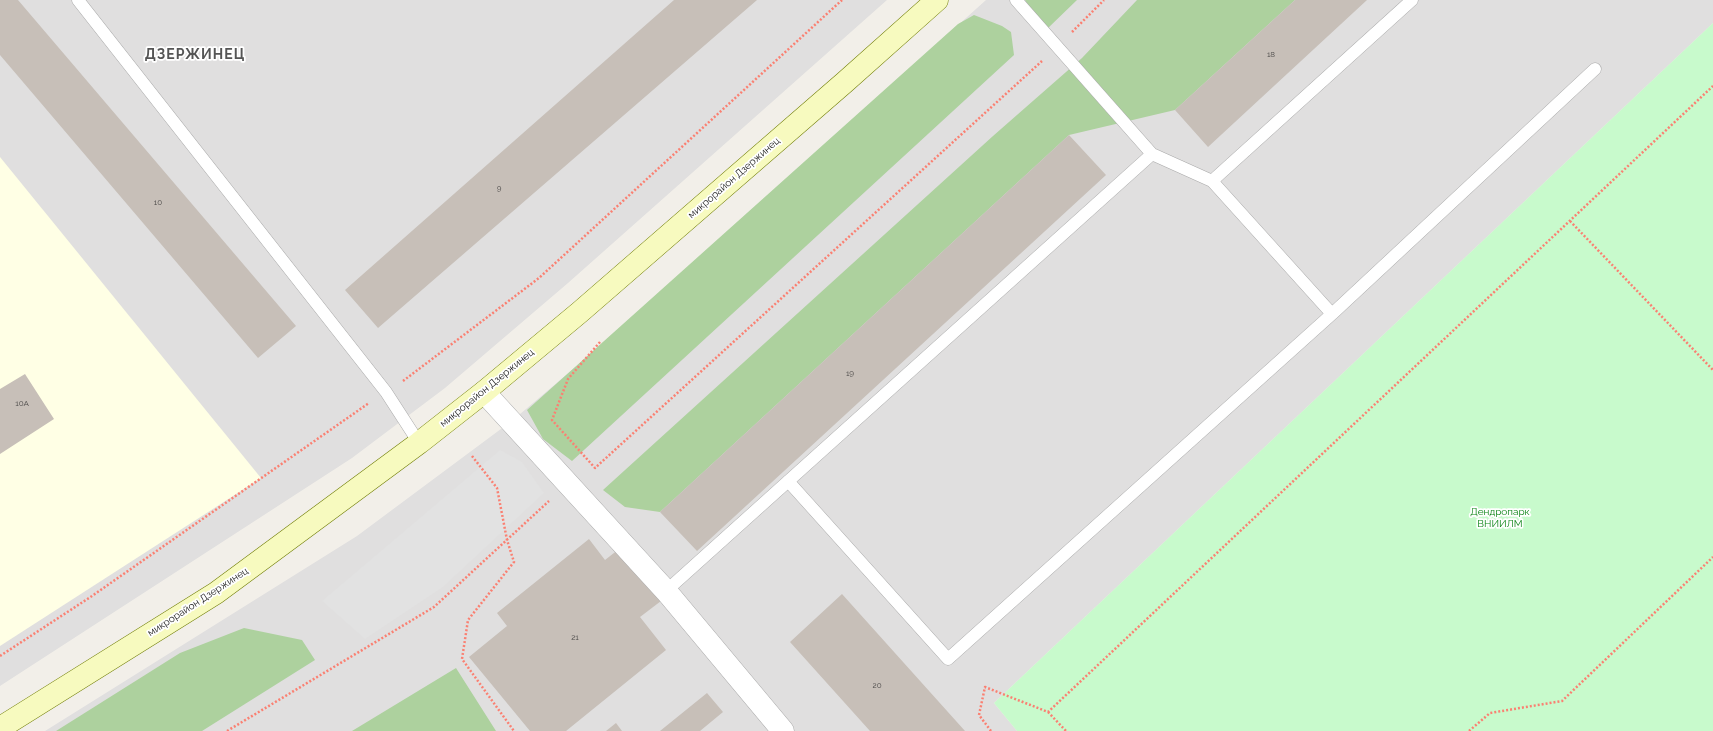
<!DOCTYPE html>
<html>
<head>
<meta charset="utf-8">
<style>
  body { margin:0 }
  canvas { display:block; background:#f2efe9 }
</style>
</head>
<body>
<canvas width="1713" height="731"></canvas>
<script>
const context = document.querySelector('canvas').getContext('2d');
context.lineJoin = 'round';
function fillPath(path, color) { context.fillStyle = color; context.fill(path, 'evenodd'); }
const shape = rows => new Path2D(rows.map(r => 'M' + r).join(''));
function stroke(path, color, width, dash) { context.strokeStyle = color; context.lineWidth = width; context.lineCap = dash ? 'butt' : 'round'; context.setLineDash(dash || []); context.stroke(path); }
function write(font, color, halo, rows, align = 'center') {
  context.font = font + ' Raleway,sans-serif'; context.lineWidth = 3.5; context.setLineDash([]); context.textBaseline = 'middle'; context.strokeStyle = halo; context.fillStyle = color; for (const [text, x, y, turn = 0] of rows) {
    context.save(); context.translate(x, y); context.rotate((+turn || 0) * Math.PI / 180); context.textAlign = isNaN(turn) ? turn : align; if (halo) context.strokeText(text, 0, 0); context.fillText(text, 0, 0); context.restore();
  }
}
fillPath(shape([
  [0,0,887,0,568,283,445,388,352,458,0,686],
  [986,0,1713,0,1713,23,994,703,1017,731,45,731,357,536,513,420,619,330]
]), '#e0dfdf');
fillPath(shape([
  [0,157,261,478,0,646]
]), '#ffffe5');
fillPath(shape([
  [1025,0,1077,0,1047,29,1039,22],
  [1137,0,1295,0,1175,110,1069,135,660,512,625,507,603,490,993,136,1082,58],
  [974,15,1002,26,1011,32,1014,55,572,461,543,439,527,410,958,24],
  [244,628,302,640,315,660,202,731,56,731,180,653],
  [456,668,496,731,352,731]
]), '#add19e');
fillPath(shape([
  [1713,23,1713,731,1017,731,994,703]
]), '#c8facc');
fillPath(shape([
  [500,450,522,462,544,493,443,587,365,639,322,601]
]), '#e2e2e2');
fillPath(shape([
  [0,0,18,0,296,326,258,358,0,55],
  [674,0,757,0,378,328,345,290],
  [1295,0,1367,0,1208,147,1175,110],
  [1069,135,1106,175,697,551,660,512],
  [25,374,54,419,0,454,0,389],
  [589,539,605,560,619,549,661,601,640,617,666,650,566,731,530,731,469,657,507,626,497,613],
  [842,594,965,731,870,731,790,642],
  [707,693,723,712,700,731,660,731],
  [616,723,622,731,606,731]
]), '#c7bfb8');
const service = shape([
  [78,0,386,392,419,443],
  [1016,0,1152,154,1212,181,1412,0],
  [1332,314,1595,69],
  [788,481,948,659,1332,314,1212,181],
  [666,591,1152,154]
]);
const minor = shape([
  [484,392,666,591,783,731]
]);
const secondary = shape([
  [0,728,216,593,419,443,484,392,580,312,845,82,937,0]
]);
stroke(service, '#a9a9a9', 13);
stroke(minor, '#a9a9a9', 23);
stroke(secondary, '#707d05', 23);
stroke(shape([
  [1072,32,1104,0],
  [1570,221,1713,370],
  [600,342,568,379,552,420,595,468,1042,61],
  [403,381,539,278,842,0],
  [472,456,497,488,507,540,514,562,468,620,462,659,514,731],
  [0,656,92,596,369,403],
  [1048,712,1066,731],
  [227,731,434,607,549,501],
  [991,731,979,715,985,687,1048,712,1713,86],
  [1469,731,1490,713,1562,701,1713,557]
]), '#fa8072', 2.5, [2, 2]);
stroke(service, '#fff', 12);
stroke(minor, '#fff', 22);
stroke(secondary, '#f7fabf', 22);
write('8px', '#4b4948', null, [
  ["18",1271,55],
  ["9",499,189],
  ["10",158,203],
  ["19",850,374],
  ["10А",22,404],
  ["21",575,638],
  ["20",877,686]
]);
write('10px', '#222', '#fff', [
  ["микрорайон Дзержинец",734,178,-41],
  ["микрорайон Дзержинец",487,388,-39],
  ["микрорайон Дзержинец",198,602,-33]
]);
write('10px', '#0c8416', '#fff', [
  ["Дендропарк",1500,512],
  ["ВНИИЛМ",1500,524]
]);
context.letterSpacing = '1px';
write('bold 14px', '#555', '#fff', [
  ["ДЗЕРЖИНЕЦ",195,55]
]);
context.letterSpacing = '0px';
</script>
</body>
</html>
